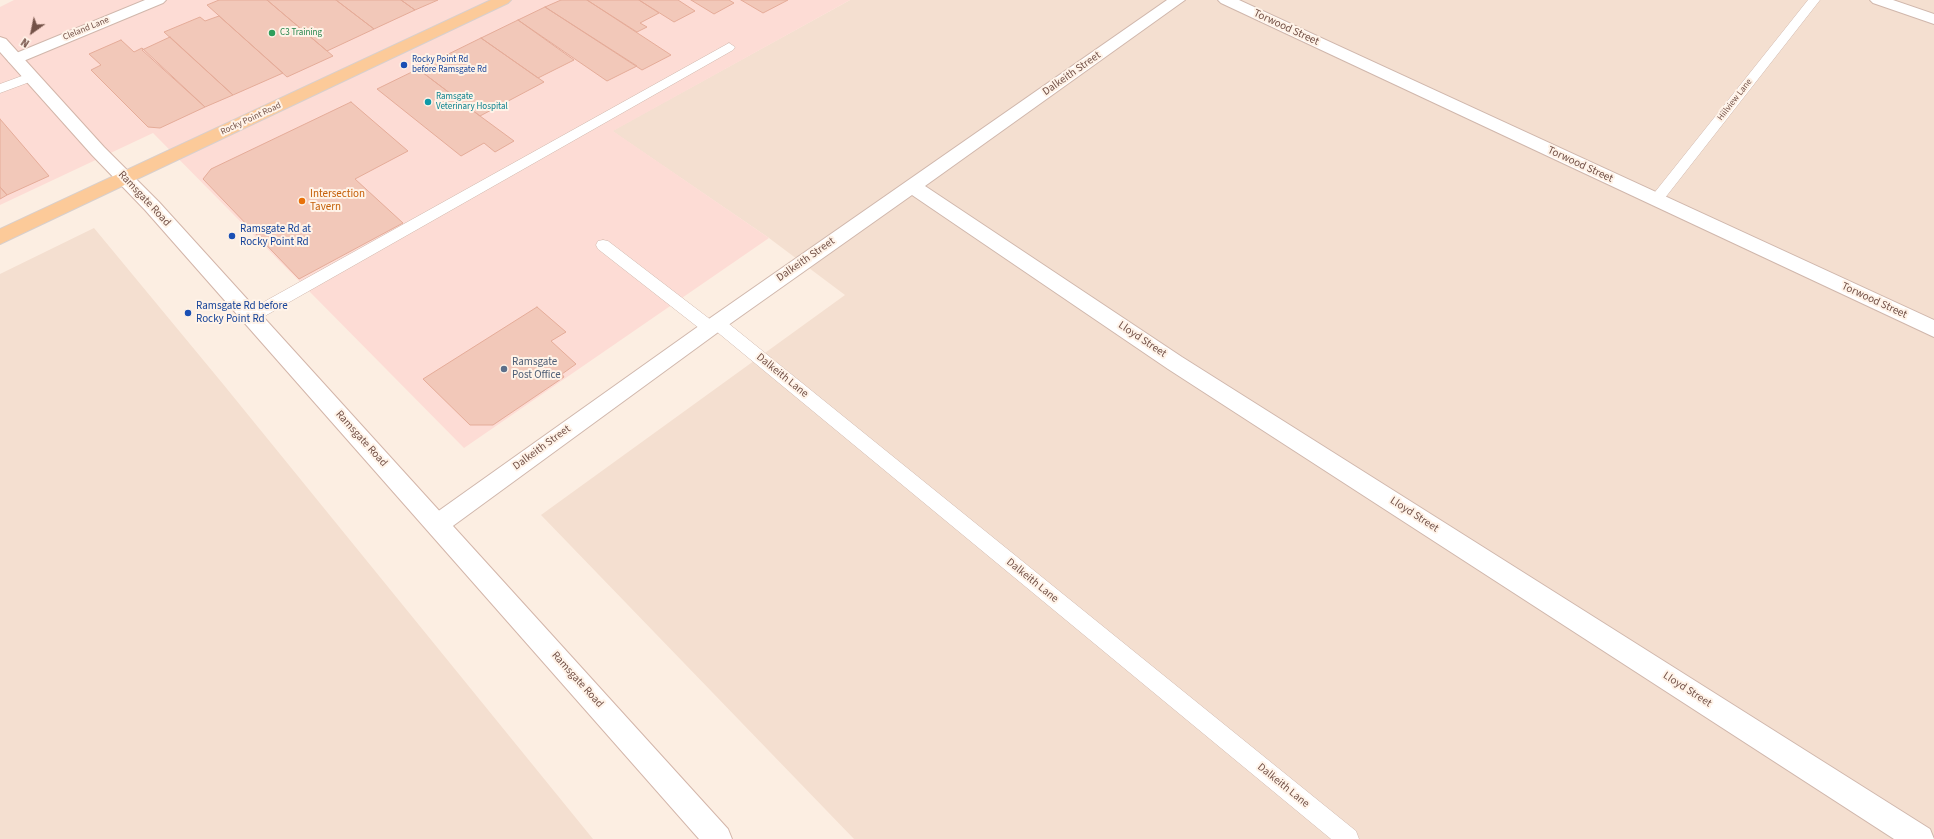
<!DOCTYPE html>
<html>
<head>
<meta charset="utf-8">
<style>
  body { margin:0 }
  #map { position:relative; width:1934px; height:839px; overflow:hidden; background:#fceee2; font-family:"Source Sans 3",sans-serif }
  canvas { display:block }
  .north { position:absolute; left:12px; top:12px; width:40px; height:40px; -webkit-text-stroke:3px #fff3e8; paint-order:stroke; rotate:213deg; font-size:11px; font-weight:700; line-height:16px; text-align:center; color:#745248 }
  .north::after { content:''; display:block; margin:auto; width:14px; height:18px; background:#745248; clip-path:polygon(50% 0,100% 100%,50% 72%,0 100%) }
</style>
</head>
<body>
<div id="map">
<canvas width="1934" height="839"></canvas>
<div class="north">N</div>
</div>
<script>
const context = document.querySelector('canvas').getContext('2d');
context.lineJoin = 'round';
function fillPath(path, color) { context.fillStyle = color; context.fill(path, 'evenodd'); }
const shape = rows => new Path2D(rows.map(r => 'M' + r).join(''));
function stroke(path, color, width, dash) { context.strokeStyle = color; context.lineWidth = width; context.lineCap = dash ? 'butt' : 'round'; context.setLineDash(dash || []); context.stroke(path); }
function write(font, color, halo, rows, align = 'center') {
  context.font = font + ' "Source Sans 3",sans-serif'; context.lineWidth = 4; context.setLineDash([]); context.textBaseline = 'middle'; context.strokeStyle = halo; context.fillStyle = color; for (const [text, x, y, turn = 0] of rows) {
    context.save(); context.translate(x, y); context.rotate((+turn || 0) * Math.PI / 180); context.textAlign = isNaN(turn) ? turn : align; if (halo) context.strokeText(text, 0, 0); context.fillText(text, 0, 0); context.restore();
  }
}
fillPath(shape([
  [850,0,1934,0,1934,839,854,839,541,515,845,295,769,238,612,131],
  [94,228,223,384,593,839,0,839,0,274]
]), '#f4dfd0');
fillPath(shape([
  [14,0,850,0,613,131,769,238,464,448,153,133,0,205,0,7]
]), '#fddcd5');
const building = shape([
  [219,0,267,0,333,56,287,77,207,5,219,0],
  [267,0,336,0,374,29,327,51,267,0],
  [336,0,401,0,415,10,374,29,336,0],
  [401,0,438,0,415,10,401,0],
  [561,0,587,0,671,55,642,70,545,7,561,0],
  [587,0,639,0,659,13,640,23,647,27,637,32,587,0],
  [639,0,678,0,695,11,674,22,639,0],
  [691,0,729,0,734,3,714,14,691,0],
  [741,0,788,0,763,13,741,0],
  [545,7,637,66,607,81,518,20,545,7],
  [219,16,283,73,233,95,164,32,200,17,205,21,219,16],
  [518,20,574,60,538,78,481,38,518,20],
  [170,37,233,95,205,107,142,50,170,37],
  [481,38,544,82,480,116,418,69,481,38],
  [121,40,134,52,142,48,205,107,160,128,148,127,91,70,101,65,89,54,121,40],
  [418,69,480,116,514,141,495,152,484,143,461,156,377,89,418,69],
  [351,102,408,151,355,179,403,223,299,279,203,179,211,169,351,102],
  [0,119,49,176,7,195,0,187,0,119],
  [0,187,7,195,0,199,0,187],
  [537,307,566,332,551,341,576,364,562,374,564,377,493,425,470,425,423,379,537,307]
]);
fillPath(building, '#f2c8b9');
stroke(building, '#e5ac99', 1);
const service = shape([
  [1808,0,1820,0,1661,203,1656,205,1651,203,1649,200,1651,197,1808,0],
  [729,43,735,47,733,50,256,321,250,323,244,321,242,317,244,313,729,43],
  [30,73,35,74,36,77,35,80,0,93,0,84,30,73],
  [603,240,608,241,711,320,717,317,723,319,1356,831,1359,839,1331,839,716,331,710,334,704,332,598,249,596,245,598,241,603,240]
]);
const minor = shape([
  [145,0,166,0,163,3,21,62,15,64,9,62,7,59,9,56,145,0],
  [1167,0,1185,0,925,186,1182,357,1930,829,1934,839,1894,839,1168,369,912,195,717,333,446,531,438,534,430,531,426,524,430,517,703,323,1167,0],
  [1218,0,1239,0,1934,320,1934,337,1221,3,1218,0],
  [1870,0,1893,0,1934,14,1934,24,1873,3,1870,0]
]);
const secondary = shape([
  [0,37,6,39,104,147,159,202,728,829,732,839,699,839,145,210,92,155,0,52,0,37]
]);
const primary = shape([
  [491,0,511,0,508,3,0,244,0,229,491,0]
]);
stroke(service, '#d0b7ac', 1);
stroke(minor, '#d0b7ac', 2);
stroke(secondary, '#d3b5a9', 2);
stroke(primary, '#d8cfcc', 2);
fillPath(service, '#fff');
fillPath(minor, '#fff');
fillPath(secondary, '#fff');
fillPath(primary, '#fcca99');
for (const [x, y, r, color] of [
  [272,33,4,"#2e9e5b"],
  [404,65,4,"#1a4fb4"],
  [428,102,4,"#0f9aa8"],
  [302,201,4,"#e8710a"],
  [232,236,4,"#1a4fb4"],
  [188,313,4,"#1a4fb4"],
  [504,369,4,"#5c6f8a"]
]) { const dot = new Path2D(); dot.arc(x, y, r, 0, 2 * Math.PI); context.fillStyle = color; context.fill(dot); stroke(dot, '#fff3e8', 1.5); }
write('9px', '#745248', '#fff3e8', [
  ["Cleland Lane",86,29,-22],
  ["Hiilview Lane",1735,100,-52],
  ["Rocky Point Road",251,119,-25]
]);
write('9px', '#27864d', '#fff3e8', [
  ["C3 Training",280,33]
], 'left');
write('9px', '#164399', '#fff3e8', [
  ["Rocky Point Rd",412,60],
  ["before Ramsgate Rd",412,70]
], 'left');
write('9px', '#0d838f', '#fff3e8', [
  ["Ramsgate",436,97],
  ["Veterinary Hospital",436,107]
], 'left');
write('11px', '#745248', '#fff3e8', [
  ["Torwood Street",1286,28,25],
  ["Dalkeith Street",1072,74,-35],
  ["Torwood Street",1580,165,25],
  ["Ramsgate Road",144,199,47],
  ["Dalkeith Street",806,260,-35],
  ["Torwood Street",1874,301,25],
  ["Lloyd Street",1142,340,34],
  ["Dalkeith Lane",782,376,39],
  ["Ramsgate Road",361,439,48],
  ["Dalkeith Street",542,448,-36],
  ["Lloyd Street",1414,515,33],
  ["Dalkeith Lane",1032,581,39],
  ["Ramsgate Road",577,680,48],
  ["Lloyd Street",1687,690,33],
  ["Dalkeith Lane",1283,786,39]
]);
write('11px', '#c56008', '#fff3e8', [
  ["Intersection",310,195],
  ["Tavern",310,208]
], 'left');
write('11px', '#164399', '#fff3e8', [
  ["Ramsgate Rd at",240,230],
  ["Rocky Point Rd",240,243],
  ["Ramsgate Rd before",196,307],
  ["Rocky Point Rd",196,320]
], 'left');
write('11px', '#4e5e75', '#fff3e8', [
  ["Ramsgate",512,363],
  ["Post Office",512,376]
], 'left');
</script>
</body>
</html>
